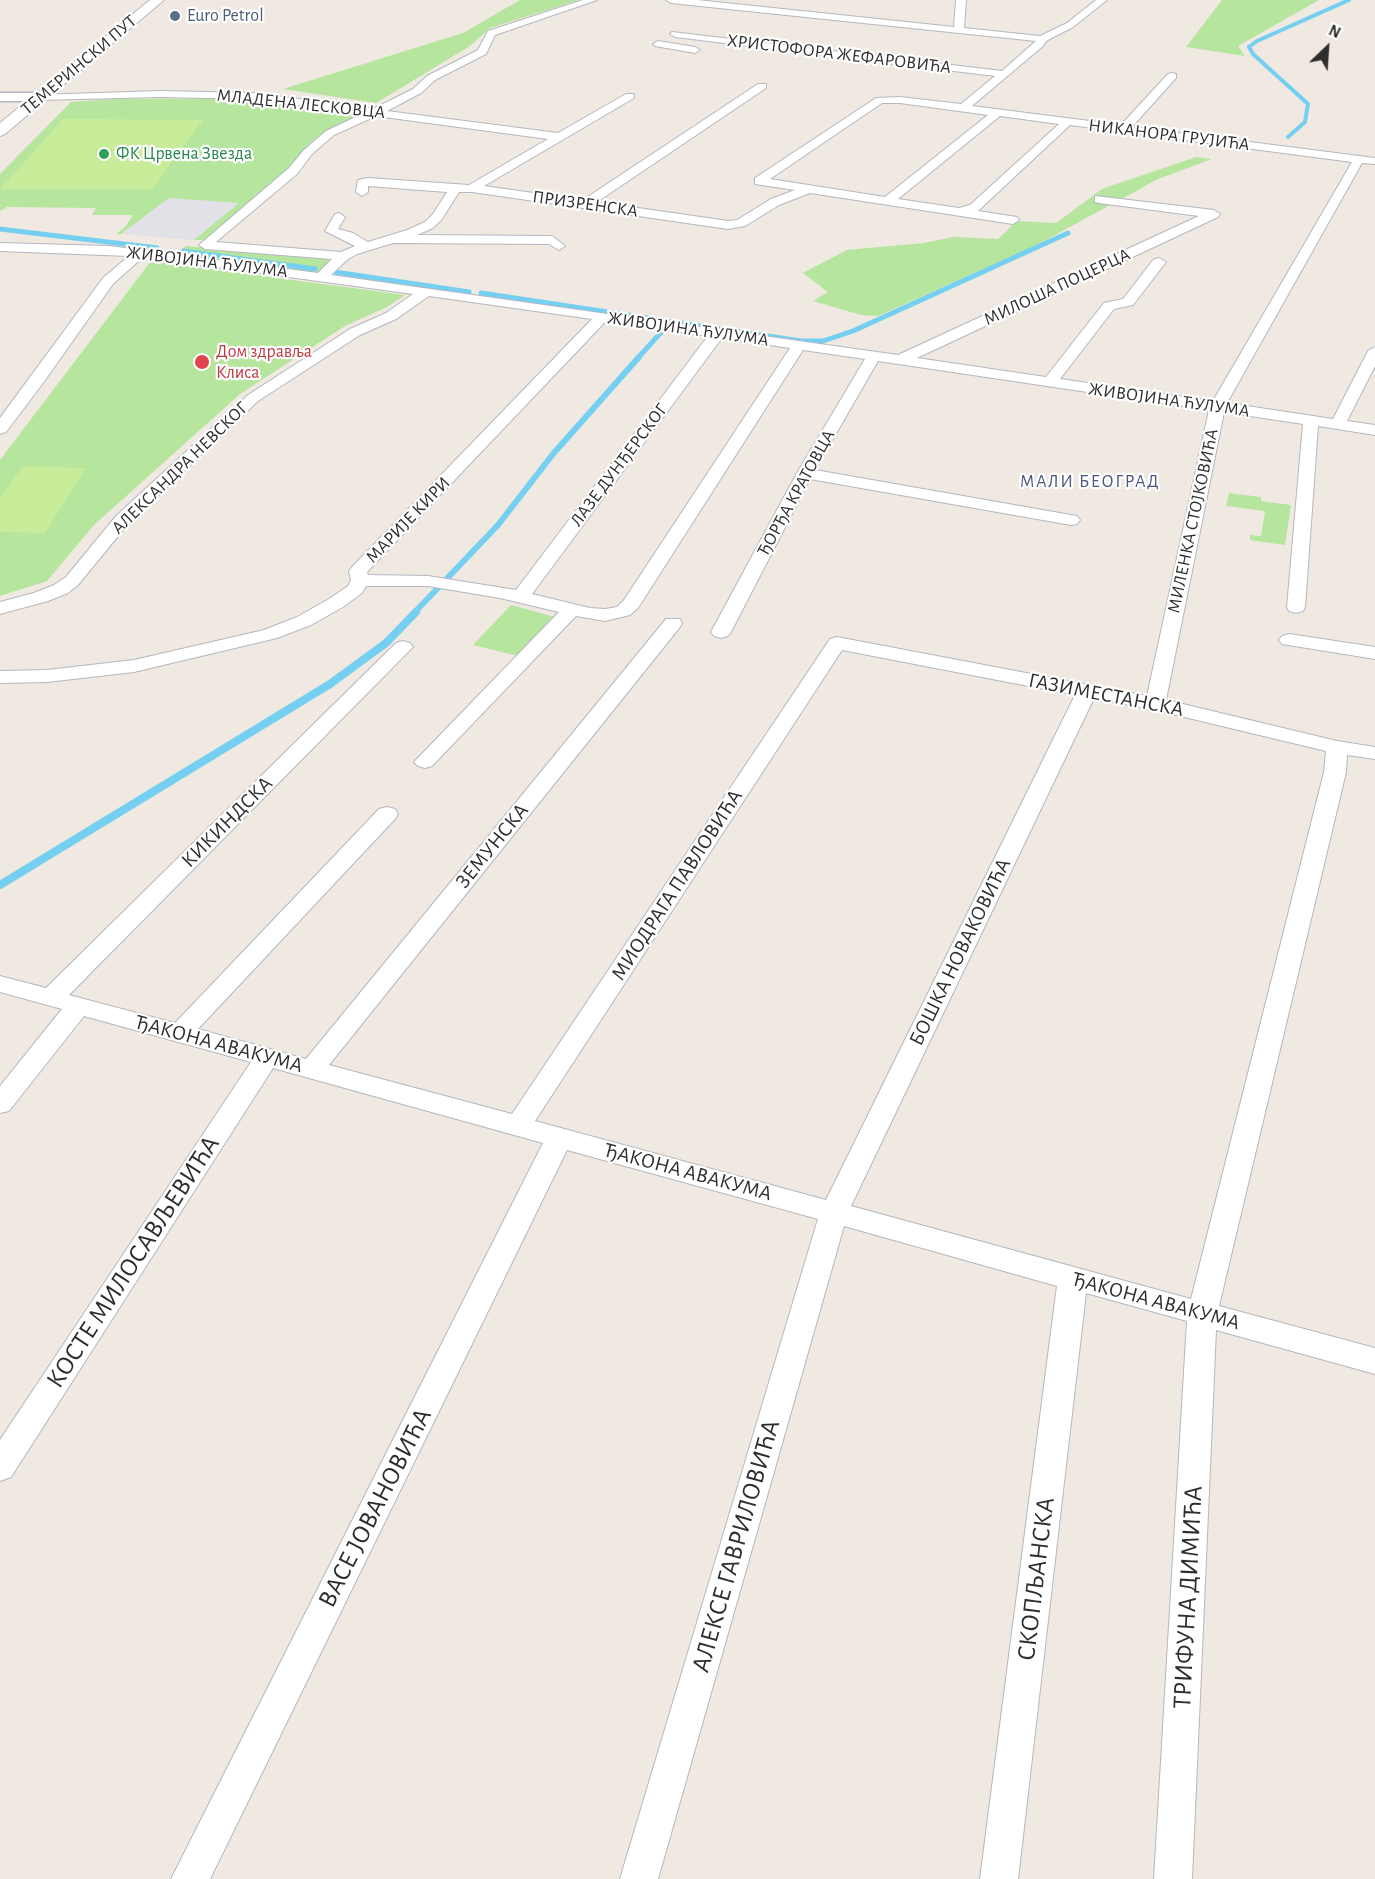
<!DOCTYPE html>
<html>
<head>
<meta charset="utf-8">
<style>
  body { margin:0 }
  #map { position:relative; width:1375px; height:1879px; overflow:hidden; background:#efe9e1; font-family:"Alegreya Sans",sans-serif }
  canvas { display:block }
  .north { position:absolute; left:1297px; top:18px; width:60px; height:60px; -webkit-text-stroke:4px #fff; paint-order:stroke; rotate:25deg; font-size:16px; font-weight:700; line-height:24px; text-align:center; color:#2e2e2e }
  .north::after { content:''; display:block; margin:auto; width:21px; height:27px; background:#2e2e2e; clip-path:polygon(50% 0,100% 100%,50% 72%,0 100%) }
</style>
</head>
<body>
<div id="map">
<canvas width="1375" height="1879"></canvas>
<div class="north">N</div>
</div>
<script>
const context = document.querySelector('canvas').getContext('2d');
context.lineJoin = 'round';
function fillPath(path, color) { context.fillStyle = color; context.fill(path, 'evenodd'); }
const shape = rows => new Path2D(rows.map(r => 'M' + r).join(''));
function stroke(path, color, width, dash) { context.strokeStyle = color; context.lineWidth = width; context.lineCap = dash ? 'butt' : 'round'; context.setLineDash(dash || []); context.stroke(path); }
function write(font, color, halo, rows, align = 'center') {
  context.font = font + ' "Alegreya Sans",sans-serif'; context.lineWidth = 4.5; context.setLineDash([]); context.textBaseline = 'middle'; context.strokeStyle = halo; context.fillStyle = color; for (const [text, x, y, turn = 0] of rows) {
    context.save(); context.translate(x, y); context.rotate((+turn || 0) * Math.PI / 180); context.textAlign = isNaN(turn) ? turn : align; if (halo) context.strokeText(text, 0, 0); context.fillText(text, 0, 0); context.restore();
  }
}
fillPath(shape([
  [169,198,240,203,194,240,121,234]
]), '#e3e1e8');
fillPath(shape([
  [520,0,579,0,490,28,470,46,376,103,283,89,463,33],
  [1222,0,1319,0,1238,46,1245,56,1186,47],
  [112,99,219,99,275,102,362,114,313,140,285,172,204,240,194,240,239,203,169,198,121,234,116,234,125,227,133,215,92,215,96,208,7,207,0,211,0,174,71,102],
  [1196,157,1212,159,1158,179,1033,247,878,316,861,315,813,301,828,292,803,273,847,250,924,243,953,237,998,239,1017,221,1056,223,1102,189],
  [186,246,325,257,330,262,319,273,178,253],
  [151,261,405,295,387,307,345,326,240,394,94,525,47,581,0,596,0,460],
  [1229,493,1261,497,1261,501,1291,505,1285,545,1250,540,1250,535,1261,536,1265,511,1226,506],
  [511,605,555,617,518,656,473,645]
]), '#b6e59e');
fillPath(shape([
  [63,119,203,120,152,189,0,189],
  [23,466,86,468,45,533,0,532,0,498]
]), '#c9ec9a');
stroke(shape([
  [1288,137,1305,122,1308,104,1253,54,1249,47,1257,41,1349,0]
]), '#75cff0', 4);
stroke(shape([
  [0,229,157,248],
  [183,251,315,269],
  [335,272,469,292],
  [481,293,801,341,823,341,853,331,1068,233],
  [638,358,663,330]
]), '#75cff0', 5);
stroke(shape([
  [414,613,498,525,553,454,639,357]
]), '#75cff0', 6);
stroke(shape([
  [0,885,330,684,386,643,416,612]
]), '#75cff0', 8);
const minor = shape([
  [583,0,597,0,495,35,486,54,435,80,421,93,387,111,558,133,626,94,634,94,634,98,484,186,583,200,758,84,766,84,766,88,597,202,728,221,737,220,771,199,795,190,755,184,755,178,876,98,900,97,961,104,995,76,675,37,670,34,672,32,1002,71,1036,41,671,3,666,0,697,0,954,27,956,0,966,0,964,28,1040,36,1067,23,1096,0,1107,0,1073,27,1046,41,1043,46,972,106,1121,125,1168,74,1172,73,1176,74,1176,78,1132,127,1375,158,1375,164,1362,163,1227,403,1333,419,1368,351,1375,347,1375,366,1347,421,1375,425,1375,435,1318,426,1305,607,1303,611,1296,613,1289,611,1287,607,1303,424,1224,412,1166,700,1337,741,1375,747,1375,759,1347,755,1346,772,1219,1306,1375,1348,1375,1374,1216,1330,1192,1879,1154,1879,1187,1321,1086,1293,1018,1879,980,1879,1057,1286,844,1226,658,1879,620,1879,818,1219,567,1150,210,1879,171,1879,543,1143,273,1068,11,1477,0,1481,0,1440,251,1062,84,1016,9,1111,0,1113,0,1086,62,1009,0,992,0,976,46,988,396,643,403,641,410,643,413,647,69,995,175,1023,379,809,387,807,395,809,398,814,395,819,198,1029,306,1059,666,619,680,619,682,623,680,627,329,1065,512,1114,830,639,837,637,1147,696,1209,410,878,361,815,470,1071,515,1077,516,1080,520,1077,524,1071,525,810,479,731,632,728,636,721,638,714,636,711,632,797,473,865,359,803,350,638,608,630,615,605,621,576,616,432,766,425,768,418,766,414,762,559,612,500,598,428,586,366,586,362,593,343,607,311,625,277,638,134,672,47,682,0,683,0,671,47,670,134,660,264,630,297,617,329,599,348,586,351,580,349,571,352,567,592,319,429,296,396,319,360,335,258,401,128,524,78,585,68,593,48,601,0,614,0,602,34,593,54,585,66,577,116,516,248,395,350,329,386,313,413,294,143,257,113,284,43,383,6,432,0,434,0,418,103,278,129,256,0,251,0,243,109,246,318,273,332,259,205,249,199,245,289,168,304,150,326,131,362,114,254,99,160,97,40,100,36,99,36,95,160,91,254,93,373,109,413,89,427,76,478,50,488,31,583,0],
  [882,103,900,103,988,115,885,197,770,179,882,103],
  [376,116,548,139,469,185,368,178,358,180,356,192,362,196,368,192,368,186,447,192,433,214,425,222,407,230,368,242,353,233,338,229,345,217,339,213,335,214,325,231,355,246,341,252,216,242,297,174,312,154,334,135,376,116],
  [1000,116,1059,124,970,205,959,208,898,199,1000,116],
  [1070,125,1352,162,1213,401,1060,379,1114,309,1133,305,1166,262,1159,258,1154,259,1123,299,1104,303,1046,377,917,358,1218,217,1220,214,1214,210,1095,196,1095,202,1099,203,1199,216,898,355,331,275,348,259,357,254,393,243,549,244,559,250,565,246,552,236,417,235,433,228,442,219,459,192,472,192,728,229,745,226,779,205,810,193,1013,224,1019,220,1017,217,978,211,1070,125],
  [606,321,708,336,516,590,428,576,368,575,367,572,606,321],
  [722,338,790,348,624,600,617,607,605,609,590,608,532,594,722,338],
  [842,650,1075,695,826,1200,535,1121,842,650],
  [1094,698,1155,710,1326,751,1324,772,1191,1299,851,1206,1094,698],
  [658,41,695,47,700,50,695,53,655,46,653,44,658,41],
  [1289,634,1375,647,1375,659,1282,644,1279,640,1282,636,1289,634]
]);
const tertiary = shape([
  [0,93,40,93,46,97,40,101,0,101,0,93]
]);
const secondary = shape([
  [150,0,164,0,5,134,0,136,0,123,150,0]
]);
stroke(minor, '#b4b7c1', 2);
stroke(tertiary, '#b4b7c1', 3);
stroke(secondary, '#b4b7c1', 2);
fillPath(minor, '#fff');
fillPath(tertiary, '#fff');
fillPath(secondary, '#fff');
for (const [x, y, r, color] of [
  [175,16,6,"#5c6f8a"],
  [104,154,6,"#2e9e5b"],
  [202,362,8,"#e0444e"]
]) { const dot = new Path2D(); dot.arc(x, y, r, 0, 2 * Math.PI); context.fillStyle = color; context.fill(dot); stroke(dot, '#fff', 2); }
write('18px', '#4e5e75', '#fff', [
  ["Euro Petrol",187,16]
], 'left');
write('18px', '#2e2e2e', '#fff', [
  ["ХРИСТОФОРА ЖЕФАРОВИЋА",839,54,7],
  ["ТЕМЕРИНСКИ ПУТ",79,65,-40],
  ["МЛАДЕНА ЛЕСКОВЦА",301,104,6],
  ["НИКАНОРА ГРУЈИЋА",1169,135,7],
  ["ПРИЗРЕНСКА",585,204,8],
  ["ЖИВОЈИНА ЋУЛУМА",207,262,7],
  ["МИЛОША ПОЦЕРЦА",1057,287,-25],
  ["ЖИВОЈИНА ЋУЛУМА",688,329,8],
  ["ЖИВОЈИНА ЋУЛУМА",1169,400,8],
  ["ЛАЗЕ ДУНЂЕРСКОГ",619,465,-53],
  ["АЛЕКСАНДРА НЕВСКОГ",180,468,-44],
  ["ЂОРЂА КРАТОВЦА",796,493,-61],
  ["МАРИЈЕ КИРИ",408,520,-46],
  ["МИЛЕНКА СТОЈКОВИЋА",1193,521,-78]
]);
write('18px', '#27864d', '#fff', [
  ["ФК Црвена Звезда",116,154]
], 'left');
write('18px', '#be3a42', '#fff', [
  ["Дом здравља",216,352],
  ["Клиса",216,373]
], 'left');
context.letterSpacing = '1.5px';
write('18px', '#4d5680', '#fff', [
  ["МАЛИ БЕОГРАД",1090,482]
]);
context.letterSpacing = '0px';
write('21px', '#2e2e2e', '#fff', [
  ["ГАЗИМЕСТАНСКА",1106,695,11],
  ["КИКИНДСКА",227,822,-45],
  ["ЗЕМУНСКА",492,846,-51],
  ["МИОДРАГА ПАВЛОВИЋА",677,885,-57],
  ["БОШКА НОВАКОВИЋА",960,952,-64],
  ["ЂАКОНА АВАКУМА",219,1044,15],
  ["ЂАКОНА АВАКУМА",688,1172,15],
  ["ЂАКОНА АВАКУМА",1156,1301,15]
]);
write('26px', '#2e2e2e', '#fff', [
  ["КОСТЕ МИЛОСАВЉЕВИЋА",133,1262,-57],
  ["ВАСЕ ЈОВАНОВИЋА",375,1508,-63],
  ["АЛЕКСЕ ГАВРИЛОВИЋА",736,1546,-74],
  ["СКОПЉАНСКА",1036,1579,-83],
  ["ТРИФУНА ДИМИЋА",1188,1597,-87]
]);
</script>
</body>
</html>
